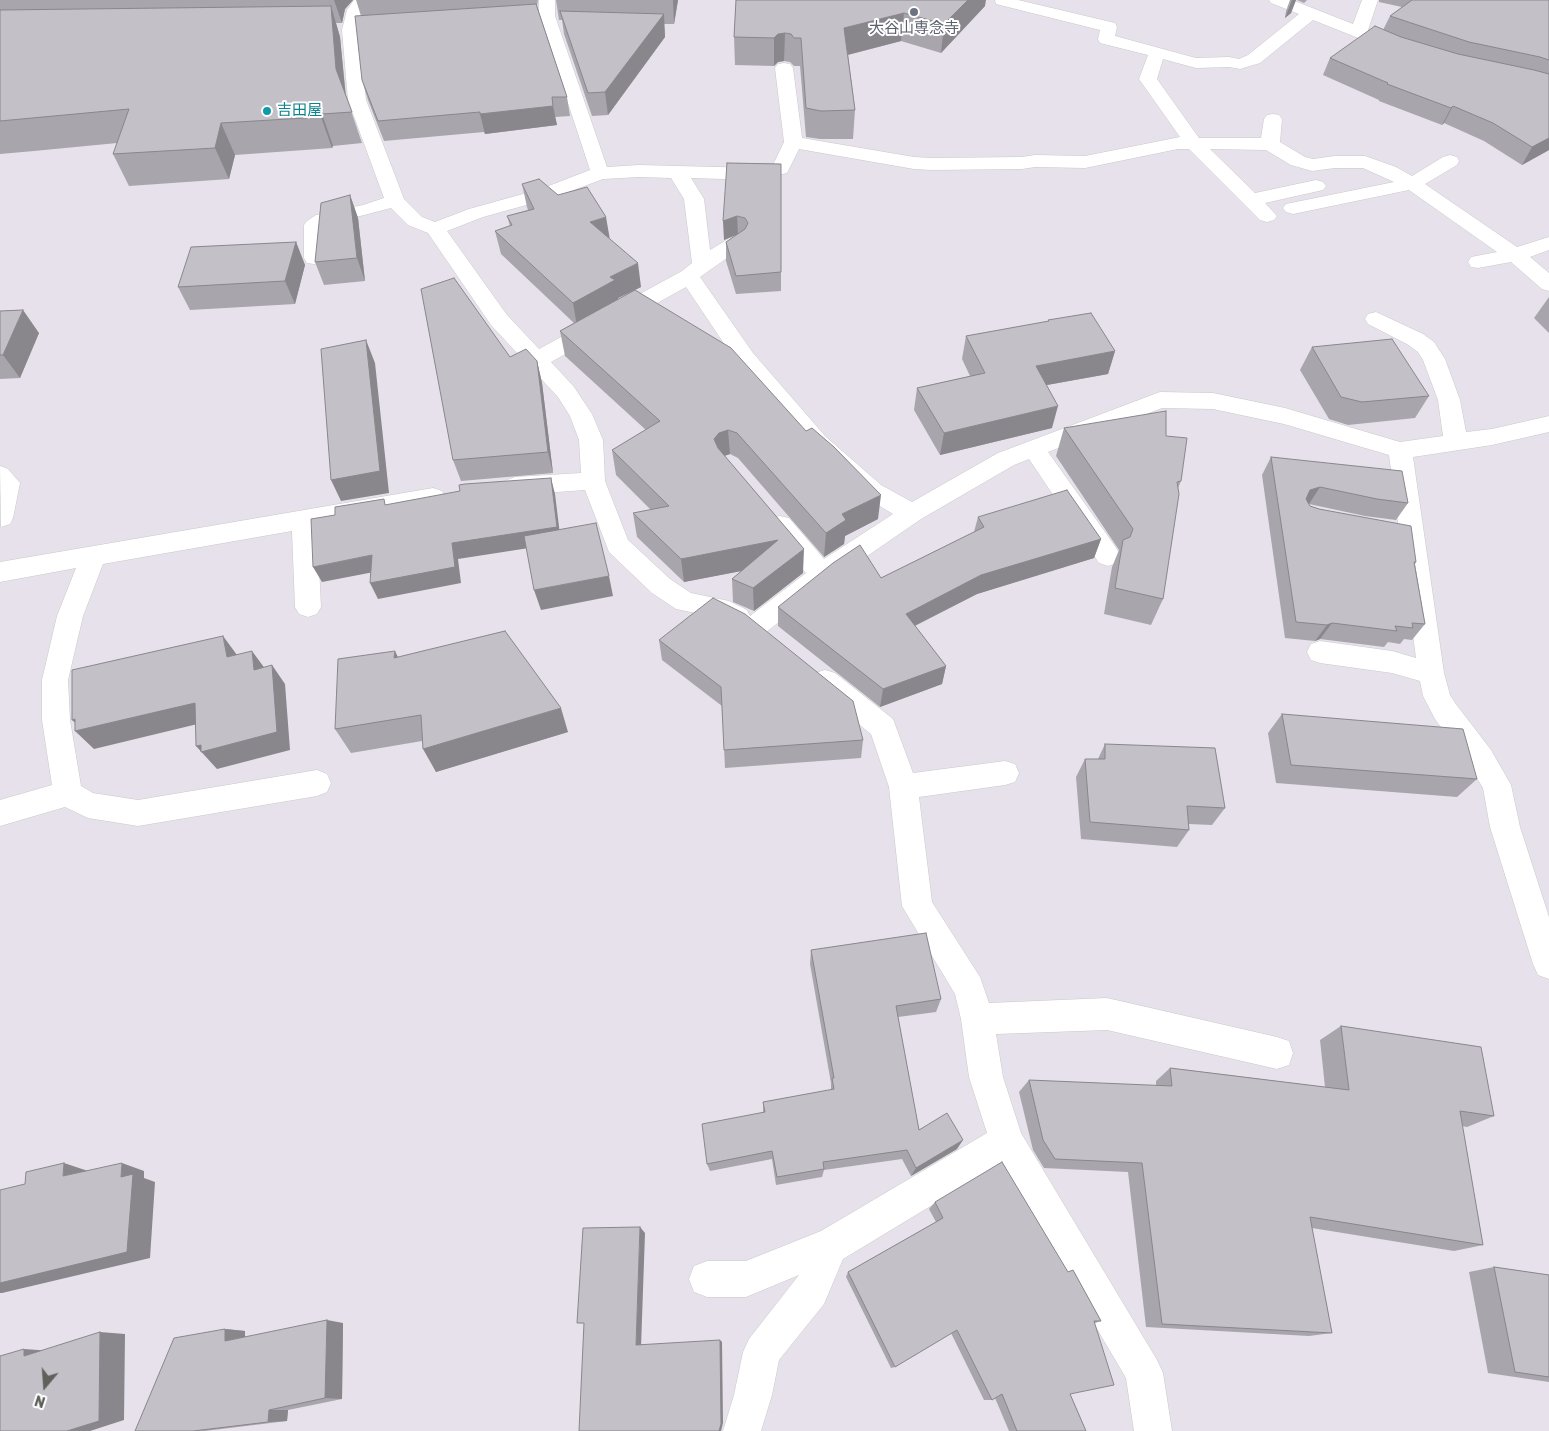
<!DOCTYPE html>
<html>
<head>
<meta charset="utf-8">
<style>
  body { margin:0 }
  #map { position:relative; width:1549px; height:1431px; overflow:hidden; background:#e6e1eb; font-family:Rubik,sans-serif }
  canvas { display:block }
  .north { position:absolute; left:20px; top:1361px; width:50px; height:50px; -webkit-text-stroke:4px #fff; paint-order:stroke; rotate:198deg; font-size:14px; font-weight:700; line-height:20px; text-align:center; color:#5e605a }
  .north::after { content:''; display:block; margin:auto; width:18px; height:22px; background:#5e605a; clip-path:polygon(50% 0,100% 100%,50% 72%,0 100%) }
</style>
</head>
<body>
<div id="map">
<canvas width="1549" height="1431"></canvas>
<div class="north">N</div>
</div>
<script>
const context = document.querySelector('canvas').getContext('2d');
context.lineJoin = 'round';
const shape = rows => new Path2D(rows.map(r => 'M' + r).join(''));
function stroke(path, color, width, dash) { context.strokeStyle = color; context.lineWidth = width; context.lineCap = dash ? 'butt' : 'round'; context.setLineDash(dash || []); context.stroke(path); }
function fillPath(path, color) { context.fillStyle = color; context.fill(path, 'evenodd'); }
function write(font, color, halo, rows, align = 'center') {
  context.font = font + ' Rubik,"Noto Sans JP",sans-serif'; context.lineWidth = 4; context.setLineDash([]); context.textBaseline = 'middle'; context.strokeStyle = halo; context.fillStyle = color; for (const [text, x, y, turn = 0] of rows) {
    context.save(); context.translate(x, y); context.rotate((+turn || 0) * Math.PI / 180); context.textAlign = isNaN(turn) ? turn : align; if (halo) context.strokeText(text, 0, 0); context.fillText(text, 0, 0); context.restore();
  }
}
const minor = shape([
  [354,0,370,0,363,10,358,30,366,100,404,199,422,217,435,222,469,209,541,189,590,170,541,21,504,24,498,23,496,19,498,15,504,14,539,12,539,0,555,0,555,16,607,167,639,165,756,168,773,165,784,142,775,68,778,64,784,63,790,64,793,68,802,138,914,157,932,158,1022,157,1035,155,1085,156,1180,137,1139,79,1148,55,1100,43,1098,39,1100,30,996,4,995,0,1018,0,1115,23,1117,27,1115,36,1196,58,1229,57,1239,59,1248,55,1299,14,1271,3,1269,0,1292,0,1353,24,1362,0,1378,0,1368,30,1403,43,1406,47,1403,51,1391,51,1313,20,1260,63,1240,69,1229,67,1196,68,1163,59,1157,79,1199,138,1261,138,1264,119,1267,115,1273,114,1279,115,1282,119,1280,142,1305,157,1313,159,1335,156,1365,156,1396,167,1412,176,1443,157,1450,155,1457,157,1459,161,1457,165,1425,184,1517,247,1549,237,1549,250,1530,257,1549,273,1549,291,1542,289,1511,262,1478,268,1471,267,1468,262,1471,257,1497,252,1409,190,1293,214,1286,212,1283,208,1286,204,1394,182,1363,168,1335,168,1312,171,1291,165,1266,150,1210,149,1255,193,1316,180,1323,182,1326,186,1323,190,1265,203,1277,216,1274,220,1267,222,1260,220,1189,149,1178,149,1085,168,1035,167,1022,169,932,170,914,169,799,149,787,173,756,180,691,178,704,199,710,250,730,238,737,236,744,238,747,242,744,246,700,277,753,353,825,436,881,485,912,502,998,453,1160,392,1213,393,1285,408,1400,442,1443,436,1438,400,1423,360,1418,352,1407,344,1368,324,1365,319,1368,314,1376,312,1423,334,1434,342,1445,359,1460,400,1466,432,1492,429,1549,416,1549,432,1492,445,1413,457,1444,673,1450,695,1455,703,1491,750,1511,785,1520,827,1549,917,1549,979,1538,975,1533,964,1490,827,1483,788,1471,768,1435,719,1423,696,1420,681,1392,673,1320,663,1311,660,1307,652,1311,644,1320,641,1392,651,1416,658,1389,455,1284,424,1213,409,1162,408,1048,452,1117,549,1120,556,1117,563,1108,566,1099,563,1029,459,1014,465,921,519,831,581,765,633,756,636,747,633,743,626,738,627,715,617,676,609,652,593,609,552,585,490,515,495,507,492,503,486,507,480,515,477,581,473,579,440,570,416,558,397,491,325,428,233,408,225,391,208,329,224,324,227,324,258,321,263,314,264,307,263,304,258,304,225,307,221,316,215,363,205,384,198,348,100,342,30,347,10,354,0],
  [639,177,671,178,684,199,692,263,682,271,539,349,507,315,447,231,483,217,555,197,603,179,639,177],
  [686,287,737,363,809,448,865,497,893,514,824,559,789,518,780,516,771,518,768,525,771,532,806,573,750,616,747,610,729,601,691,593,670,579,628,540,605,481,603,440,592,414,574,387,551,362,686,287],
  [0,466,8,469,20,483,13,518,10,524,1,527,0,466],
  [433,488,442,491,445,497,442,503,317,526,321,607,317,614,308,617,299,614,295,607,292,531,103,564,83,616,68,680,70,720,81,786,93,793,138,800,317,770,327,774,331,783,327,792,317,796,138,826,88,818,65,807,0,826,0,800,52,785,42,720,42,680,57,616,76,568,0,582,0,562,433,488],
  [825,670,835,673,893,719,913,773,1005,761,1015,764,1019,773,1015,782,1005,785,919,797,932,902,980,977,989,1003,1107,998,1277,1037,1289,1041,1293,1053,1289,1065,1277,1069,1107,1030,996,1034,1003,1077,1021,1133,1157,1360,1163,1373,1172,1431,1134,1431,1126,1378,1000,1164,843,1259,824,1304,779,1360,772,1395,761,1431,723,1431,734,1395,743,1352,749,1339,799,1275,746,1297,707,1297,694,1292,689,1279,694,1266,707,1261,746,1261,821,1231,987,1133,969,1077,961,1019,955,994,902,906,889,787,871,734,815,689,812,681,815,673,825,670]
]);
stroke(minor, '#c8cac5', 1);
fillPath(minor, '#fff');
fillPath(shape([
  [0,0,353,0,345,9,342,23,336,23,340,37,346,96,362,143,333,146,332,148,235,155,229,179,129,186,113,154,117,143,34,151,0,154],
  [356,0,538,0,537,6,567,97,570,116,555,117,557,125,485,134,484,132,384,141,368,100,362,80,361,16],
  [556,0,678,0,674,24,664,24,665,37,608,115,592,116,564,34,562,20,559,20],
  [736,0,985,6,941,53,901,41,848,55,855,110,853,139,820,139,806,137,800,66,794,66,790,62,784,61,778,62,774,66,735,65,734,37],
  [1290,0,1296,0,1291,13,1285,18,1286,11],
  [1297,0,1307,0,1304,3],
  [1379,0,1549,0,1549,150,1522,165,1484,141,1444,123,1442,125,1379,101,1379,100,1323,75,1330,58,1383,30,1390,16,1402,7,1379,2],
  [727,163,781,164,781,291,736,294,726,261,726,242,736,235,724,240],
  [522,184,609,239,641,287,618,298,618,299,878,519,845,536,844,544,824,557,738,458,730,454,725,456,803,573,754,611,733,602,732,579,741,571,684,582,637,537,633,513,651,510,616,475,612,450,646,430,565,356,560,331,574,323,501,254,495,231,510,226,507,216,528,210,527,207],
  [350,195,358,218,365,281,324,285,315,262],
  [296,242,305,265,295,304,190,310,178,287],
  [1549,297,1549,333,1534,318],
  [0,311,39,333,20,378,0,379],
  [1048,320,1115,351,1108,374,1047,385,1052,428,940,455,914,410,917,388,970,376,962,359,966,336,1048,322],
  [1312,347,1429,396,1415,418,1348,425,1329,419,1300,370],
  [510,357,537,361,542,383,553,473,461,481,453,460],
  [1064,428,1166,436,1181,481,1178,488,1163,599,1151,625,1104,614,1112,567,1119,550,1056,456],
  [1271,457,1408,503,1396,520,1365,516,1309,504,1310,506,1416,562,1415,564,1425,624,1412,640,1404,639,1400,644,1388,642,1384,647,1320,639,1315,641,1285,638,1262,475],
  [978,517,1101,539,1094,558,977,594,915,626,946,666,942,684,880,707,778,626,778,607,881,578,974,532],
  [659,640,863,740,861,758,725,768,722,706,662,660],
  [398,658,568,732,436,772,422,741,351,753,335,729],
  [1282,714,1477,779,1457,797,1276,783,1268,733],
  [1105,744,1225,808,1212,825,1189,824,1189,830,1177,847,1081,839,1076,777,1085,759,1098,759],
  [811,950,941,999,936,1012,898,1017,919,1130,957,1149,911,1176,902,1159,824,1170,822,1177,776,1185,772,1159,710,1171,707,1164,763,1113,763,1102,831,1090,831,1083,810,964],
  [1341,1026,1494,1116,1467,1127,1462,1126,1483,1245,1454,1251,1312,1228,1332,1333,1309,1336,1146,1327,1128,1172,1044,1168,1033,1150,1019,1092,1029,1080,1156,1086,1156,1081,1170,1068,1325,1087,1320,1040],
  [935,1202,1068,1272,1073,1270,1101,1321,1095,1323,1070,1394,1086,1431,1009,1431,995,1398,992,1400,984,1400,951,1333,895,1367,891,1368,846,1277,848,1272,936,1222,929,1209],
  [1494,1267,1549,1275,1549,1382,1488,1373,1469,1272],
  [343,1323,342,1399,288,1410,287,1421,205,1431,135,1431,225,1329,245,1331,245,1337]
]), '#a9a5ac');
fillPath(shape([
  [334,0,353,0,345,9,342,23],
  [673,0,678,0,674,24],
  [968,0,986,0,985,6,941,53,944,24],
  [1292,0,1296,0,1291,13,1285,18],
  [331,6,340,37,346,100,336,69],
  [904,13,901,41,843,56,844,28],
  [664,14,665,37,608,115,605,92],
  [785,33,784,61,778,62,774,66,774,38,778,34],
  [553,106,557,125,485,134,480,114],
  [1453,106,1444,123,1442,125,1451,108],
  [322,114,333,146,332,148,321,117],
  [221,123,235,155,229,179,215,148],
  [1549,138,1549,150,1522,165,1532,147],
  [350,195,358,218,365,281,357,258],
  [737,216,738,234,724,240,723,221],
  [606,217,610,240,590,222],
  [296,242,305,265,295,304,285,281],
  [638,263,641,287,618,298,619,303,577,326,573,303,610,277],
  [23,310,39,333,20,378,3,355],
  [366,340,375,363,389,493,341,501,331,480],
  [1115,351,1108,374,1030,388,1036,366],
  [537,361,542,383,553,473,548,452],
  [1058,406,1052,428,940,455,944,433],
  [728,430,730,454,720,457,714,439,719,433],
  [551,478,555,494,561,543,458,559,461,583,378,599,370,583,452,543],
  [1320,487,1309,504,1299,507,1310,490],
  [881,495,878,519,845,536,844,544,824,557,826,533,842,514],
  [1101,539,1094,558,977,594,902,632,906,614,981,575],
  [778,540,778,564,684,582,681,559],
  [804,549,803,573,754,611,753,588],
  [372,555,379,571,322,582,313,567],
  [609,576,613,596,541,610,534,590],
  [1332,623,1320,639,1315,641,1327,625],
  [223,636,237,655,227,657],
  [252,651,266,670,254,670],
  [395,651,407,676,394,658],
  [272,665,285,684,290,750,217,769,196,746,201,745],
  [946,666,942,684,880,707,883,689],
  [195,703,210,721,94,749,75,731,82,729,72,720],
  [561,708,568,732,436,772,423,749],
  [963,1140,957,1149,911,1176,916,1168],
  [64,1163,88,1171,63,1176],
  [122,1163,144,1171,144,1178,155,1182,150,1258,2,1293,0,1293,0,1283,121,1177],
  [640,1227,645,1233,641,1347,636,1345],
  [327,1320,343,1323,342,1399,325,1398],
  [225,1329,245,1331,245,1343,225,1341],
  [100,1332,125,1334,124,1420,90,1431,67,1431],
  [720,1340,722,1342,723,1423,721,1431,719,1431],
  [24,1349,52,1351,24,1356],
  [269,1410,288,1410,287,1421,268,1422]
]), '#89868c');
const building = shape([
  [736,0,968,0,944,24,904,13,844,28,855,110,821,111,806,108,801,38,794,38,791,34,785,33,778,34,774,38,734,37,736,0],
  [1412,0,1549,0,1549,60,1540,57,1469,42,1390,16,1412,0],
  [536,4,567,97,552,97,553,106,480,114,480,112,378,121,362,80,355,16,536,4],
  [331,6,336,69,352,112,322,114,321,117,221,123,215,148,113,154,129,109,0,121,0,10,331,6],
  [560,11,664,14,605,92,588,93,560,11],
  [1375,26,1401,37,1458,54,1534,70,1549,74,1549,138,1532,147,1493,123,1453,106,1451,108,1387,84,1388,83,1330,58,1375,26],
  [727,163,781,164,781,272,736,276,726,242,745,229,748,223,745,218,737,216,723,221,727,163],
  [539,179,558,195,587,187,606,217,590,222,638,263,610,277,615,280,573,303,495,231,512,225,507,216,534,209,522,184,539,179],
  [350,195,357,258,315,262,321,203,350,195],
  [296,242,285,281,178,287,191,247,296,242],
  [454,278,510,357,526,349,537,361,548,452,453,460,421,289,454,278],
  [635,290,731,348,806,431,812,428,834,447,881,495,842,514,846,520,826,533,737,433,728,430,719,433,714,439,718,448,804,549,753,588,732,579,778,540,681,559,633,513,669,506,612,450,660,421,560,331,635,290],
  [23,310,3,355,0,355,0,311,23,310],
  [1091,313,1115,351,1036,366,1058,406,944,433,917,388,985,373,966,336,1049,321,1048,320,1091,313],
  [1392,339,1429,396,1362,402,1341,397,1312,347,1392,339],
  [366,340,380,471,331,480,321,349,366,340],
  [1166,411,1166,436,1187,438,1181,481,1177,482,1179,494,1163,599,1115,588,1123,540,1130,537,1133,529,1064,428,1166,411],
  [1271,457,1402,471,1408,503,1377,499,1320,487,1310,490,1306,499,1310,506,1319,509,1411,526,1416,562,1414,562,1425,624,1412,623,1413,628,1395,626,1397,631,1332,623,1327,625,1296,622,1271,457],
  [551,478,557,527,452,543,455,567,370,583,372,555,313,567,311,519,335,515,335,507,384,499,385,505,460,491,459,485,465,484,551,478],
  [1067,490,1101,539,981,575,906,614,946,666,883,689,778,607,833,563,860,545,881,578,984,527,978,517,1067,490],
  [596,523,609,576,534,590,524,536,596,523],
  [713,598,745,614,853,701,863,740,724,750,721,687,659,640,713,598],
  [505,631,561,708,423,749,421,715,335,729,338,659,395,651,394,658,505,631],
  [223,636,227,657,252,651,254,670,272,665,277,732,201,752,201,745,196,746,195,703,75,731,75,719,72,720,72,670,223,636],
  [1282,714,1463,729,1477,779,1291,765,1282,714],
  [1105,744,1215,748,1225,808,1187,806,1189,830,1090,822,1085,759,1105,759,1105,744],
  [926,933,941,999,896,1006,919,1130,947,1113,963,1140,916,1168,907,1150,823,1162,824,1169,777,1177,772,1151,707,1164,702,1124,765,1112,763,1102,834,1089,832,1078,834,1078,811,950,926,933],
  [1341,1026,1481,1047,1494,1116,1460,1111,1483,1245,1310,1217,1332,1333,1162,1324,1142,1163,1055,1159,1043,1140,1029,1080,1172,1086,1170,1068,1349,1090,1341,1026],
  [1002,1162,1068,1272,1073,1270,1101,1321,1094,1321,1114,1385,1070,1394,1086,1431,1017,1431,1002,1394,992,1400,957,1330,895,1367,848,1272,943,1218,935,1202,1002,1162],
  [64,1163,63,1176,122,1163,121,1177,133,1174,127,1252,0,1283,0,1190,25,1184,26,1172,64,1163],
  [640,1227,636,1345,720,1340,721,1424,719,1431,579,1431,584,1323,577,1323,583,1228,640,1227],
  [1494,1267,1549,1275,1549,1377,1515,1372,1494,1267],
  [327,1320,325,1398,269,1410,268,1422,193,1431,135,1431,174,1338,225,1329,225,1341,327,1320],
  [100,1332,99,1421,67,1431,0,1431,0,1356,24,1349,24,1356,100,1332]
]);
fillPath(building, '#c4c0c8');
stroke(building, '#89868c', 1);
for (const [x, y, r, color] of [
  [914,12,5,"#6b7280"],
  [267,111,5,"#0f9aa8"]
]) { const dot = new Path2D(); dot.arc(x, y, r, 0, 2 * Math.PI); context.fillStyle = color; context.fill(dot); stroke(dot, '#fff', 2); }
write('15px', '#5b616d', '#fff', [
  ["大谷山専念寺",914,29]
]);
write('15px', '#0d838f', '#fff', [
  ["吉田屋",277,111]
], 'left');
</script>
</body>
</html>
